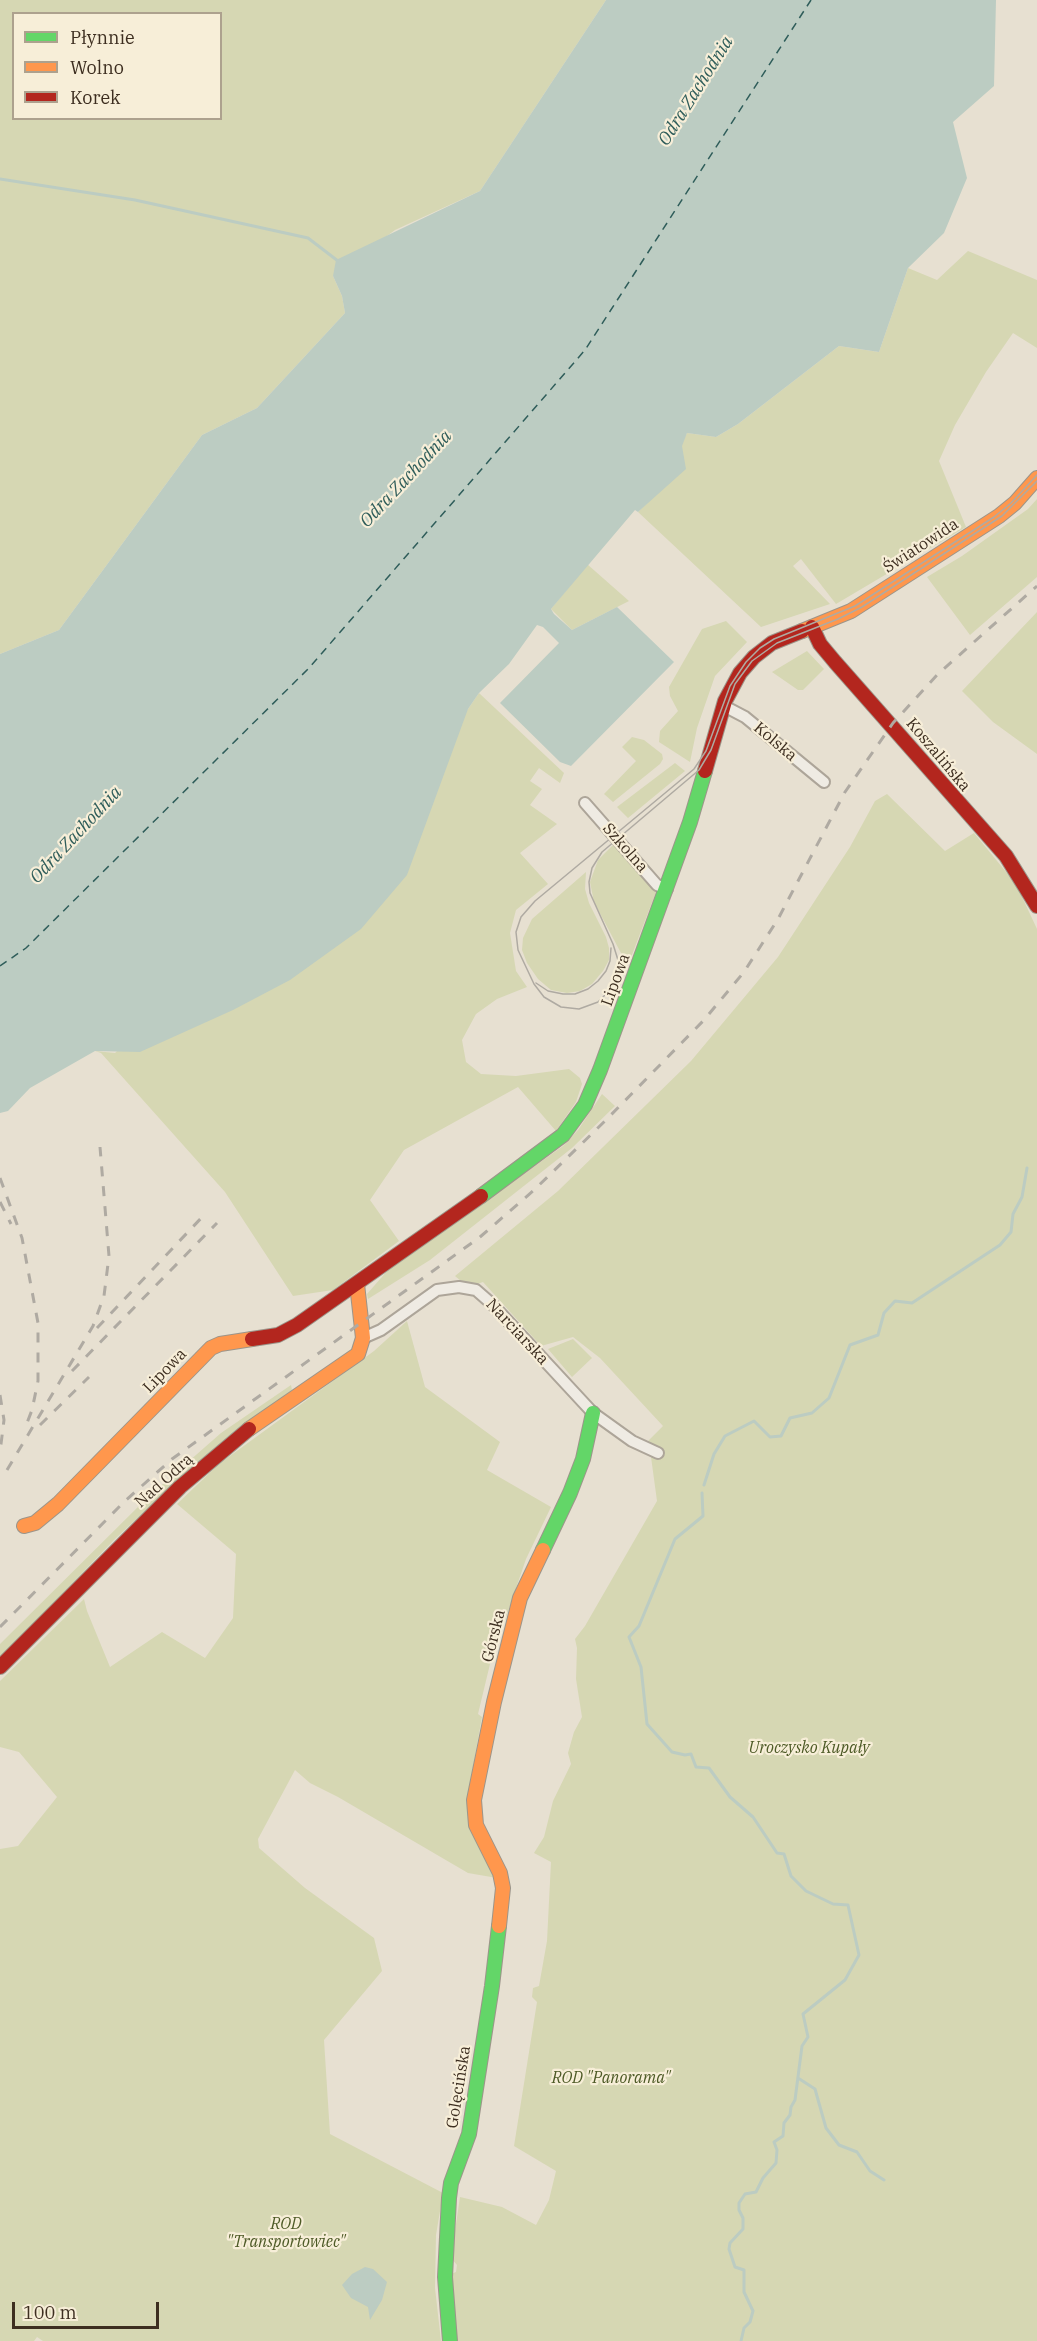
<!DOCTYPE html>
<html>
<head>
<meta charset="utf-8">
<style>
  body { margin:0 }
  #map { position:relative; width:1037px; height:2341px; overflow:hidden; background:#e7e0d1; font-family:"IBM Plex Serif",serif }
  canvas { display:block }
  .legend { position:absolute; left:12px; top:12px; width:210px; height:108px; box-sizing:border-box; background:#f7eed8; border:2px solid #ada18e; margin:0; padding:8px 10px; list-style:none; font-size:18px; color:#3d2e20 }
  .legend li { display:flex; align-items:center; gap:12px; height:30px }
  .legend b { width:30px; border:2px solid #ada18e }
  .scale { position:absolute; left:12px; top:2302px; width:147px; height:27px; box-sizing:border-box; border:3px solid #3d2e20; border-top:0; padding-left:8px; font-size:18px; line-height:21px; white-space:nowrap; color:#3d2e20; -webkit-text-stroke:4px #f7eed8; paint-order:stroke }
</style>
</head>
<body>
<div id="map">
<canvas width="1037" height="2341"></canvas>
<ul class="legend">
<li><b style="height:8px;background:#63d668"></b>Płynnie</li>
<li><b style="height:8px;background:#ff974d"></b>Wolno</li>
<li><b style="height:8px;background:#b3261e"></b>Korek</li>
</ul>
<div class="scale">100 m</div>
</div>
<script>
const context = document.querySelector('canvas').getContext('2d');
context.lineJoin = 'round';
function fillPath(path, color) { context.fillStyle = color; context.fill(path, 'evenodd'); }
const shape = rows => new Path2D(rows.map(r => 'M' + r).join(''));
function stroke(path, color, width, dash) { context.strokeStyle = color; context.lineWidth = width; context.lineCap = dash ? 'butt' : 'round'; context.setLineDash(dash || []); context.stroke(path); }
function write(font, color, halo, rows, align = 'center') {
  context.font = font + ' "IBM Plex Serif",serif'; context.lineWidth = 4.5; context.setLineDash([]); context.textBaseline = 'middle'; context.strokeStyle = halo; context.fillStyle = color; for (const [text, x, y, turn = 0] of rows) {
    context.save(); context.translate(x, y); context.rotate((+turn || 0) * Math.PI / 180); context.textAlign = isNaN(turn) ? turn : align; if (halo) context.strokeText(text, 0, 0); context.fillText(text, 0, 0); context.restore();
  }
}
fillPath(shape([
  [0,0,606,0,480,191,395,230,333,276,342,296,345,313,257,408,202,435,59,630,0,654],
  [14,14,220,14,220,118,14,118],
  [968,251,1037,280,1037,348,1013,333,986,372,955,425,939,461,966,527,836,604,801,559,793,566,830,604,761,627,638,512,651,499,687,433,716,437,738,424,839,346,879,352,908,268,937,280],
  [1037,499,1037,577,970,635,927,577,962,556,1028,509],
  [587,564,629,601,572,630,551,609],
  [1037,612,1037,754,993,722,962,691],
  [726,621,747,642,715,676,697,728,690,762,659,742,660,731,678,711,670,696,669,687,702,629],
  [807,651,824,669,803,690,798,690,772,672],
  [479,693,564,773,560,783,539,768,530,781,542,789,530,805,557,824,520,853,548,884,516,910,510,933,516,971,527,987,497,999,476,1014,462,1040,466,1062,481,1074,516,1076,569,1069,580,1078,582,1084,576,1102,556,1131,518,1087,404,1150,370,1200,399,1241,333,1290,293,1296,225,1192,101,1053,95,1051,115,1053,468,709],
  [632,737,644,740,662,754,663,759,660,764,613,802,604,794,636,761,622,747],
  [675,763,685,771,628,818,617,807],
  [887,794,945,851,974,833,1016,884,1037,929,1037,2341,456,2341,451,2274,456,2272,457,2265,451,2258,460,2197,502,2207,536,2225,549,2200,556,2171,514,2146,537,2002,532,1997,533,1988,539,1986,547,1941,551,1862,534,1853,544,1837,553,1801,571,1764,568,1753,574,1732,582,1717,576,1679,577,1648,575,1639,585,1626,657,1501,651,1457,663,1450,648,1441,663,1426,600,1358,573,1337,541,1346,483,1282,468,1287,455,1276,558,1191,691,1061,778,957,850,847,875,801],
  [614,844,656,892,630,960,622,955,594,902,590,882,598,860],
  [586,872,585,889,589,903,606,937,609,948,609,960,603,971,592,984,580,991,567,993,551,990,538,979,527,963,522,950,523,938,532,919],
  [602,1094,615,1106,572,1148,430,1260,368,1299,367,1294,388,1270,563,1146,578,1130],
  [407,1321,425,1387,500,1442,487,1470,551,1507,526,1559,490,1664,478,1714,482,1717,472,1772,468,1817,497,1878,468,1873,338,1797,310,1783,295,1770,258,1839,259,1848,305,1888,374,1938,382,1971,324,2040,330,2134,443,2193,436,2235,435,2288,441,2341,43,2341,37,2337,34,2341,0,2341,0,1849,18,1846,57,1797,19,1752,0,1747,0,1681,84,1599,87,1611,110,1667,162,1632,205,1658,233,1618,236,1554,177,1504,219,1464,374,1351],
  [573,1339,592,1358,572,1377,548,1349],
  [291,1385,292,1390,195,1464,115,1539,0,1658,0,1644,147,1498,221,1433]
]), '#d6d7b3');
fillPath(shape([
  [606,0,996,0,994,86,953,122,967,178,944,233,908,268,879,352,839,346,738,424,716,437,687,433,682,446,686,469,638,512,635,510,551,609,554,614,572,630,617,607,674,662,571,766,560,762,500,703,559,643,543,627,537,625,509,664,479,693,468,709,407,875,361,929,290,980,233,1010,140,1052,95,1051,30,1088,8,1111,0,1113,0,654,59,630,202,435,257,408,345,313,342,296,333,276,336,260,480,191],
  [365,2267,373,2269,387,2282,382,2300,370,2320,368,2307,351,2298,342,2285,352,2274]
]), '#bcccc2');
stroke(shape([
  [0,179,135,200,308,238,338,261],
  [704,1485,714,1454,725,1436,754,1421,770,1437,781,1436,790,1418,812,1413,829,1398,850,1345,878,1335,884,1313,895,1301,912,1303,1000,1245,1011,1232,1013,1214,1022,1197,1027,1168],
  [702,1493,703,1516,675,1539,639,1626,629,1637,641,1667,647,1724,672,1752,685,1755,691,1754,696,1767,709,1768,730,1797,753,1817,777,1853,784,1854,791,1876,806,1891,833,1904,848,1905,859,1955,845,1980,803,2014,808,2037,802,2046,795,2100,791,2107,790,2115,784,2123,783,2136,774,2142,777,2150,776,2163,763,2178,756,2192,745,2194,739,2203,739,2210,743,2218,743,2229,730,2243,729,2249,735,2267,744,2270,744,2292,753,2311,750,2322,744,2328,741,2341],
  [798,2078,815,2089,826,2128,839,2145,857,2152,870,2171,884,2180]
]), '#bcccc2', 3);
stroke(shape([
  [0,966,26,948,309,668,585,350,811,0]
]), '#2f5d5a', 1.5, [8, 6]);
const street = shape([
  [724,706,745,717,824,782],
  [585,803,657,885,667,889],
  [363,1338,381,1330,437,1290,459,1287,476,1290,492,1304,593,1413,632,1441,658,1453]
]);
const fast = shape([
  [481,1196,563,1135,585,1105,600,1070,690,822,705,771],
  [543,1550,570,1493,583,1459,593,1413],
  [450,2341,445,2277,449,2198,451,2183,469,2134,492,1986,499,1926]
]);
const slow = shape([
  [802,631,851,611,999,516,1015,503,1037,478],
  [249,1429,358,1354,363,1338,357,1284],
  [24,1526,35,1523,58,1504,211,1348,220,1344,252,1339],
  [499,1926,503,1888,500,1873,476,1825,474,1800,494,1702,520,1598,543,1550]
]);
const jam = shape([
  [812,627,820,644,835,662,1006,856,1037,906],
  [705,771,725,701,740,673,754,657,772,643,802,631],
  [252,1339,278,1335,297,1325,481,1196],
  [0,1667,180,1487,249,1429]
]);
stroke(street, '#ada599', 14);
stroke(fast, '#9c958a', 16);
stroke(slow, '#9c958a', 16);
stroke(jam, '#9c958a', 16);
stroke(street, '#efebe3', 10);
stroke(fast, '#63d668', 14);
stroke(slow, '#ff974d', 14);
stroke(jam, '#b3261e', 14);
stroke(shape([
  [1037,475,1011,503,994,517,855,606,774,639,760,648,746,662,730,686,706,751,694,769,535,901,521,917,516,932,518,950,534,984,544,997,561,1007,579,1009,598,1002,611,989,617,975,618,960,613,944,590,893,589,882,592,868,602,852,699,770,711,750,735,684,752,661,777,643,838,619,862,607,1002,516,1037,481],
  [536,983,548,991,563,994,575,994,588,989,598,981,606,971,610,961,611,948]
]), '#afaaa2', 1.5);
stroke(shape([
  [0,1178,22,1238,38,1323,38,1381,32,1410,25,1428],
  [0,1202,11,1224],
  [97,1328,206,1213],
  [72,1371,217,1223],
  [0,1395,4,1420,0,1452],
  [40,1425,89,1377],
  [7,1470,93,1326,104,1296,109,1256,100,1147],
  [0,1627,125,1501,172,1459,480,1237,533,1191,605,1121,704,1020,744,972,778,919,845,792,893,723,938,674,1037,586]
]), '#afaaa2', 3, [10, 10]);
write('16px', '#3d2e20', '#f7eed8', [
  ["Światowida",921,546,-33],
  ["Kolska",775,742,40],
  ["Koszalińska",938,755,50],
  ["Szkolna",625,848,49],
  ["Lipowa",616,980,-70],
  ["Narciarska",517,1332,47],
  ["Lipowa",165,1371,-46],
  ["Nad Odrą",164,1481,-42],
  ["Górska",494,1636,-76],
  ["Golęcińska",459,2087,-81]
]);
write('italic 16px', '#4d5a26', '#f7eed8', [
  ["Uroczysko Kupały",809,1748],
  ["ROD \"Panorama\"",611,2078],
  ["ROD",286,2224],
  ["\"Transportowiec\"",286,2242]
]);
write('italic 18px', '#2f5d5a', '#f7eed8', [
  ["Odra Zachodnia",696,91,-58],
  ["Odra Zachodnia",406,479,-47],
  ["Odra Zachodnia",76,835,-47]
]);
</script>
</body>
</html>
